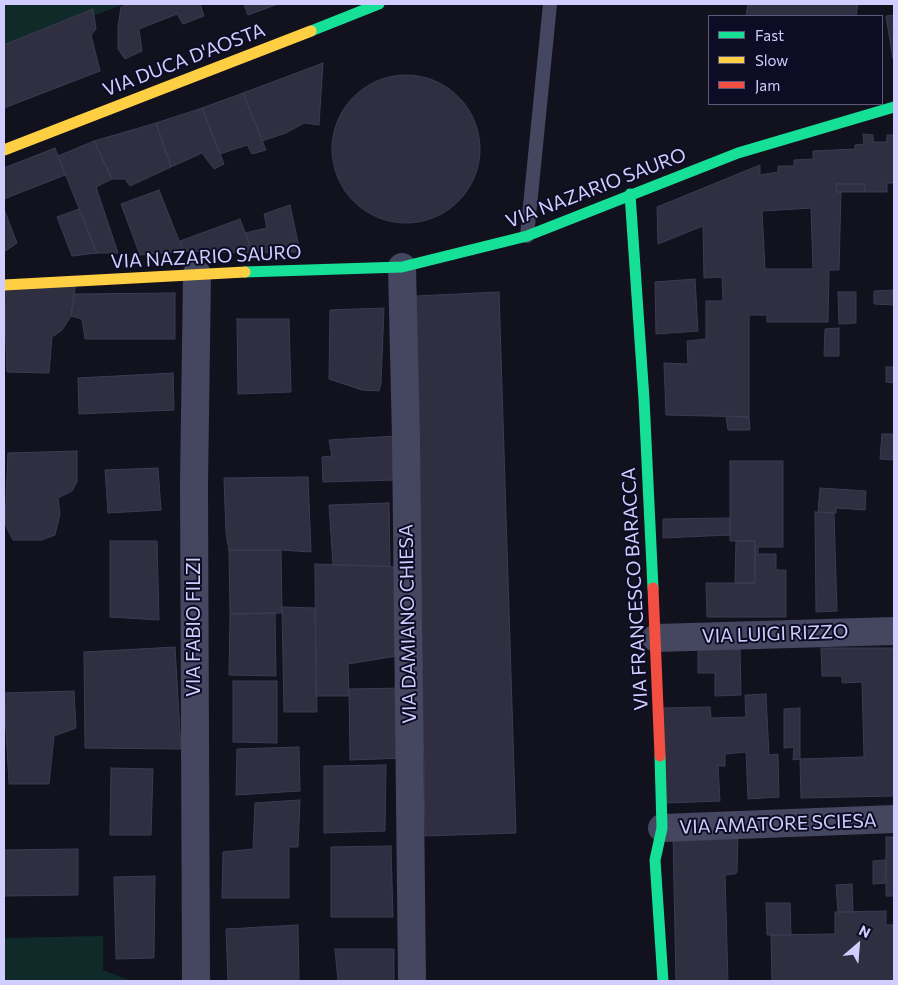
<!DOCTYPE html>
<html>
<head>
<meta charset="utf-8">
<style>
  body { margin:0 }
  #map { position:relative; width:898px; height:985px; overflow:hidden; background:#12111e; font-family:Commissioner,sans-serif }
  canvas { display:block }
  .frame { position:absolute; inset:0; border:5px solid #d1ceff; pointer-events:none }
  .legend { position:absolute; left:708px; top:15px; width:175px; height:90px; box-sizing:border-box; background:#0e0b24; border:1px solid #5c597c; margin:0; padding:6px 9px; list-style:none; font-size:15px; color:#d1ceff }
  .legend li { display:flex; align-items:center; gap:10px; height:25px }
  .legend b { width:25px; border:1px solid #5c597c }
  .north { position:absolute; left:833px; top:920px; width:50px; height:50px; -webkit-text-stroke:4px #0e0b24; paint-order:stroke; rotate:27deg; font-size:14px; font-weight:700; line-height:20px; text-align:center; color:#d1ceff }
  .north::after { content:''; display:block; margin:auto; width:18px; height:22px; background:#d1ceff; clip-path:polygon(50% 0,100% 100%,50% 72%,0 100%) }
</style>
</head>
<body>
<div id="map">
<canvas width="898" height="985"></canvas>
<div class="frame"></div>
<ul class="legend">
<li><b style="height:6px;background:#16e098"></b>Fast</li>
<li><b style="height:6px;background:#ffcf43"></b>Slow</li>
<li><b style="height:6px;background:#f24e42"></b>Jam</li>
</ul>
<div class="north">N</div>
</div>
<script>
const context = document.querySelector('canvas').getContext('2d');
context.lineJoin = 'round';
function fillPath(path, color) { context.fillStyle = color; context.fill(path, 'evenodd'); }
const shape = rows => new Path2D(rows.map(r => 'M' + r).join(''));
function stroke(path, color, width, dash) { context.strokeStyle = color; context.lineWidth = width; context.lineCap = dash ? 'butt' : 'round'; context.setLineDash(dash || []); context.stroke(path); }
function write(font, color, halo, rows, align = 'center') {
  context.font = font + ' Commissioner,sans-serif'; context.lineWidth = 4; context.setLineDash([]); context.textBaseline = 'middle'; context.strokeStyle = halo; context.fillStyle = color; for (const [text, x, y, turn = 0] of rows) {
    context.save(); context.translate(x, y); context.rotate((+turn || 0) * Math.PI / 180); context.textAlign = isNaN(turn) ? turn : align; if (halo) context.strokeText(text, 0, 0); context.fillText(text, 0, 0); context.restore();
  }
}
fillPath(shape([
  [4,4,125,4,4,49],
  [103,936,103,970,131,981,4,981,4,938]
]), '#0f2a29');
const building = shape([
  [130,4,200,4,204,16,183,24,177,14,139,29,142,51,125,59,118,49,118,26,121,7,130,4],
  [244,4,278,4,248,15,244,4],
  [748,4,858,4,856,16,746,16,748,4],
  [93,9,96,29,91,35,100,71,4,108,4,45,93,9],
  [894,15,894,59,893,59,886,16,894,15],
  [323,63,319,125,304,123,286,133,262,141,243,93,323,63],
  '332 149a74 74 0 1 1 148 0a74 74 0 1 1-148 0Z',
  [243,93,266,150,252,154,247,145,220,154,202,108,243,93],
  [202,108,224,164,214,169,202,153,171,167,156,123,202,108],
  [156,123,171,167,130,186,125,179,112,179,94,141,156,123],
  [863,134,873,135,873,142,887,142,887,135,894,135,894,183,887,183,887,192,865,192,865,184,836,184,837,192,841,192,839,270,829,270,828,322,767,322,767,315,749,315,749,417,666,415,664,363,688,364,687,341,706,339,706,301,723,301,722,277,704,278,703,226,658,244,657,207,760,165,760,175,778,172,778,166,794,166,794,160,813,159,813,151,855,149,855,145,864,144,863,134],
  [811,208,813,269,765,269,762,211,811,208],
  [94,141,112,179,96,187,118,253,97,253,58,156,94,141],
  [55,148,65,175,4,199,4,168,55,148],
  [836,184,865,184,865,192,837,192,836,184],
  [159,190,183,251,140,255,121,204,159,190],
  [290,205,300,252,253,253,245,233,267,228,264,214,290,205],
  [4,209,17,243,4,252,4,209],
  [79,209,97,253,72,256,57,217,79,209],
  [240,219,253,253,183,251,180,241,240,219],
  [695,279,698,331,656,334,655,282,695,279],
  [76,281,71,316,62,330,52,337,49,373,7,372,4,285,76,281],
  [894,290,894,305,874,304,874,291,894,290],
  [499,292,516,833,425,836,416,296,499,292],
  [838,292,856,292,856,323,839,324,838,292],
  [175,293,175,339,85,339,82,319,71,316,74,294,175,293],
  [384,308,381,383,379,391,362,390,329,379,330,310,384,308],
  [237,319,289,319,291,392,238,394,237,319],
  [839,328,839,356,824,356,825,329,839,328],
  [886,367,894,367,894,383,886,382,886,367],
  [173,373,174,410,79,414,78,378,173,373],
  [726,416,749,417,750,430,728,430,726,416],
  [882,434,894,434,894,460,880,459,882,434],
  [396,436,396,480,323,482,322,457,332,456,329,440,396,436],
  [77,451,77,482,72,491,58,498,60,514,55,535,42,540,13,540,5,524,8,453,77,451],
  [730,461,783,461,783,547,758,547,758,554,776,554,776,570,786,570,786,617,707,617,706,583,755,583,755,541,730,541,730,461],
  [158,468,161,510,108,513,105,470,158,468],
  [308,477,311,552,281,550,229,550,226,533,224,478,308,477],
  [820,488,866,491,865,510,836,508,836,513,818,512,820,488],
  [389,503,390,566,333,565,329,505,389,503],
  [815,512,834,513,837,611,816,612,815,512],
  [730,518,730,535,663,538,663,519,730,518],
  [110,541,157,541,159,620,110,617,110,541],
  [736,541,755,541,755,583,735,583,736,541],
  [229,550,281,550,282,613,230,614,229,550],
  [315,564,398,567,397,656,348,664,349,696,316,696,315,564],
  [282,607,315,608,317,712,284,712,282,607],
  [275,613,276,676,229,675,230,614,275,613],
  [175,647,181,749,85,748,84,652,175,647],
  [740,647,741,695,715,696,715,673,698,673,698,649,740,647],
  [821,648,894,648,894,796,801,798,800,759,864,757,862,682,842,683,842,676,822,676,821,648],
  [233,681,277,681,277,743,233,742,233,681],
  [404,688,405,758,350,760,349,689,404,688],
  [74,691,76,728,54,736,49,784,9,784,4,693,74,691],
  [766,694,769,755,778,754,779,797,748,799,746,752,725,754,725,766,718,766,720,801,666,803,662,708,710,707,711,718,746,717,745,695,766,694],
  [800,708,800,759,793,760,794,747,784,748,784,709,800,708],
  [299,747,300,791,236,795,237,749,299,747],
  [386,765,385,831,324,833,324,766,386,765],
  [111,768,153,769,151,835,110,835,111,768],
  [300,800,298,847,289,847,289,898,222,898,223,852,253,849,255,803,300,800],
  [738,834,737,872,735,874,725,875,728,981,676,981,673,835,738,834],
  [886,837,894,837,894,896,886,896,886,837],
  [391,846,393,917,331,917,331,847,391,846],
  [78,849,78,895,4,896,4,850,78,849],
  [886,860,885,883,873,884,873,861,886,860],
  [155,876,154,958,116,959,114,877,155,876],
  [852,884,853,912,838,912,836,885,852,884],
  [766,903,790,903,791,935,767,935,766,903],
  [886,911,886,925,894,925,894,981,772,981,771,935,835,934,835,912,886,911],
  [298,925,299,981,228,981,226,929,298,925],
  [335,949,394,949,394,981,338,981,335,949]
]);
fillPath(building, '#302f41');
stroke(building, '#3d3a53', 1);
stroke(shape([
  [527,236,550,4]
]), '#454660', 14);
stroke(shape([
  [402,267,406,439,412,981],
  [656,638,894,631],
  [662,828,894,819],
  [196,981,194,486,197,274]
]), '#454660', 28);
stroke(shape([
  [311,31,379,4],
  [630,194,644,399,653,588],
  [245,272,402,267,527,236,738,153,894,107],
  [660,756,662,828,655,860,663,981]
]), '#16e098', 11);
stroke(shape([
  [4,150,311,31],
  [4,285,245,272]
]), '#ffcf43', 11);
stroke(shape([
  [653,588,660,756]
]), '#f24e42', 11);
write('19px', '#d1ceff', '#0e0b24', [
  ["VIA DUCA D'AOSTA",184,60,-21],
  ["VIA NAZARIO SAURO",596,188,-21],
  ["VIA NAZARIO SAURO",206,257,-3],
  ["VIA FRANCESCO BARACCA",635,589,-93],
  ["VIA DAMIANO CHIESA",408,624,-91],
  ["VIA FABIO FILZI",194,627,-90],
  ["VIA LUIGI RIZZO",775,634,-2],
  ["VIA AMATORE SCIESA",778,824,-2]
]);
</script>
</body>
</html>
